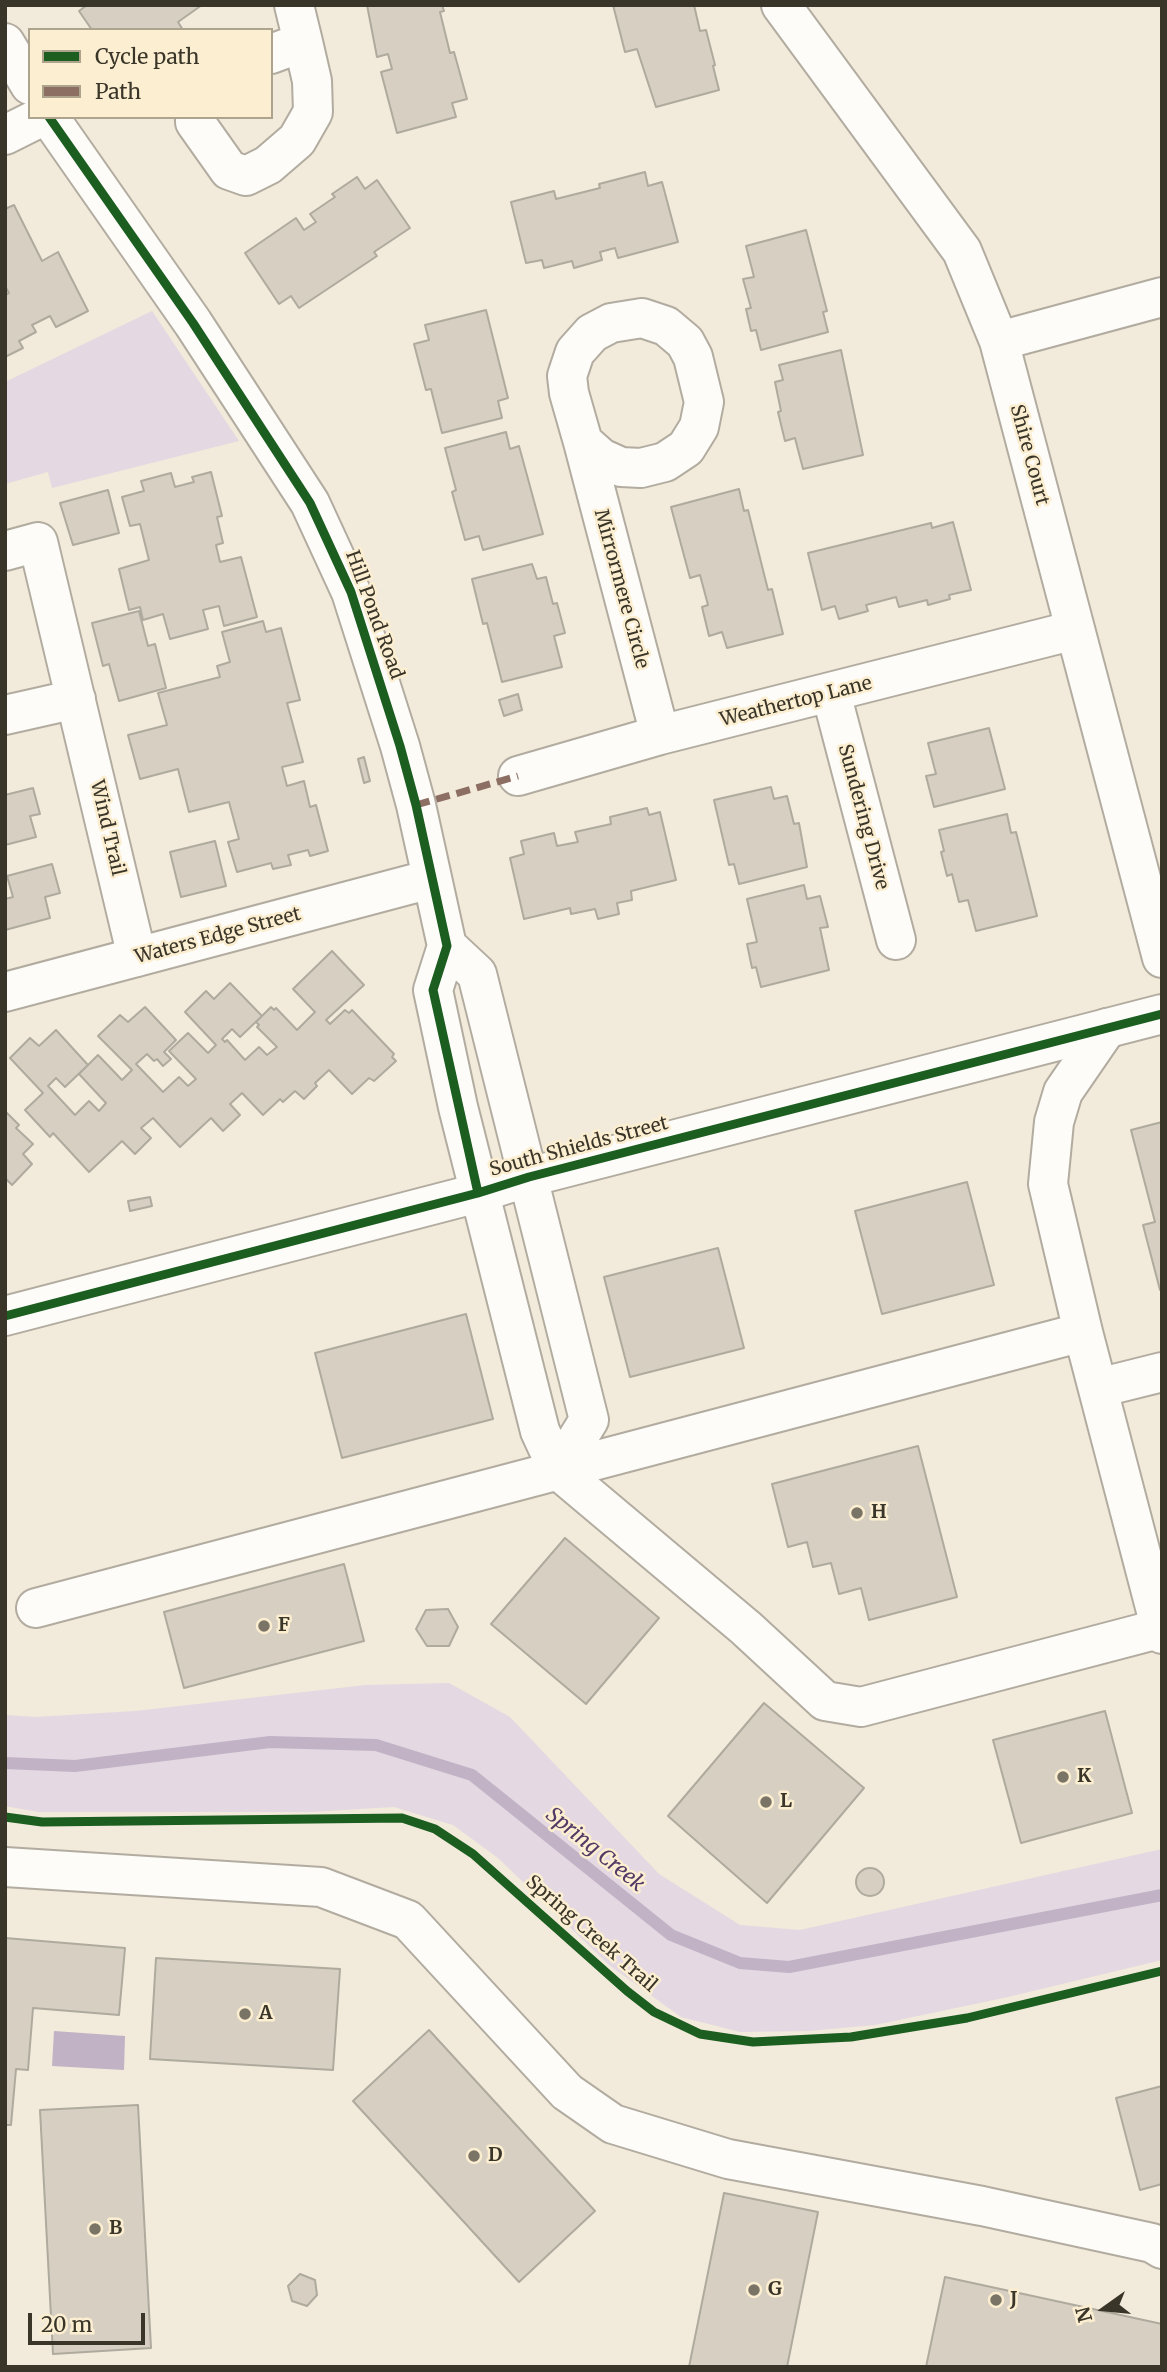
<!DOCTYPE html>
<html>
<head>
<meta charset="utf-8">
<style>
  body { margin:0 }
  #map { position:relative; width:1167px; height:2372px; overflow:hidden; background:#f2eada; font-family:Merriweather,serif }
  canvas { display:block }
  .frame { position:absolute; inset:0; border:7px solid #3a3529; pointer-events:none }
  .legend { position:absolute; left:28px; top:28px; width:245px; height:91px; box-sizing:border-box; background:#fceed0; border:2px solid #aea48d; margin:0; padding:9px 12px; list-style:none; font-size:21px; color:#3a3529 }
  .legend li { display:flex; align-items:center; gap:14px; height:35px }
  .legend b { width:35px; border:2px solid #aea48d }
  .north { position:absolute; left:1069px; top:2274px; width:70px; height:70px; -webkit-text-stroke:5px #fceed0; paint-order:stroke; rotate:255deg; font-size:19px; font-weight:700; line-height:28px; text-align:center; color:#3a3529 }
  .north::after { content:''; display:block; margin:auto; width:24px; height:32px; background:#3a3529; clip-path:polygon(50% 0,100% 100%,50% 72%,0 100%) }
  .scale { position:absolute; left:28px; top:2313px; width:117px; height:32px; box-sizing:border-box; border:4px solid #3a3529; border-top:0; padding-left:9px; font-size:21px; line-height:24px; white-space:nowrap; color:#3a3529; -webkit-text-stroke:5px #fceed0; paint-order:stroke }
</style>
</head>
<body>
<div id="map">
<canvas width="1167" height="2372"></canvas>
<div class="frame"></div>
<ul class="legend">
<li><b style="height:9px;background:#1b5e20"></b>Cycle path</li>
<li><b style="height:9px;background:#8d6e63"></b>Path</li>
</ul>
<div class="north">N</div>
<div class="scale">20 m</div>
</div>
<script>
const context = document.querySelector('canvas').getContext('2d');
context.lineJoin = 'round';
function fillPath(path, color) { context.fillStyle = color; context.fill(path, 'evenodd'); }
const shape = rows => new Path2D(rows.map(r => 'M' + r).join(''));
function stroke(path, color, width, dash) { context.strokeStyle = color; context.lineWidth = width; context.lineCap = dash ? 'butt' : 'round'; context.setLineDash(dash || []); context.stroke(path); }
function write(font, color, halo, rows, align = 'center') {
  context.font = font + ' Merriweather,serif'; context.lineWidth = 5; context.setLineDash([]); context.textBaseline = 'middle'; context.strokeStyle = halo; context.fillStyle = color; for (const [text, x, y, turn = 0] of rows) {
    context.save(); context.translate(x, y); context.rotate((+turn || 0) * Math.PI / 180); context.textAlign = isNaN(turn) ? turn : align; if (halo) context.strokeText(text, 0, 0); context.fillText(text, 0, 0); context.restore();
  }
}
fillPath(shape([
  [152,311,239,441,52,488,48,472,5,484,5,382],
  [449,1683,510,1717,659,1874,740,1925,800,1930,1162,1849,1162,1960,1008,1997,875,2025,808,2031,740,2032,681,2017,609,1965,498,1858,453,1825,394,1807,311,1812,38,1812,5,1806,5,1715,36,1717,135,1711,366,1685]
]), '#e4d8e2');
fillPath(shape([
  [54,2031,125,2036,124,2070,52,2066]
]), '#c1b3c5');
stroke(shape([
  [5,1763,75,1766,270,1742,376,1745,472,1775,671,1935,740,1963,789,1967,1162,1895]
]), '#c1b3c5', 12);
const building = shape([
  [87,5,202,5,178,22,183,30,92,30,79,11,87,5],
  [367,5,442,5,444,11,440,12,450,53,454,52,467,99,452,103,456,117,397,133,381,72,392,69,388,54,377,57,367,5],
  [613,5,694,5,700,31,706,30,715,65,713,66,719,90,656,107,637,49,625,52,613,5],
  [645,172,648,186,662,182,678,242,618,258,615,248,600,252,602,260,574,268,572,261,544,268,542,260,526,263,511,202,554,191,556,199,600,188,599,184,645,172],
  [357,177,365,189,377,180,410,228,374,252,377,256,299,308,291,296,279,304,245,253,296,218,304,230,316,222,310,214,335,197,332,194,357,177],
  [14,205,42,261,58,252,88,311,56,327,50,316,32,325,36,332,19,341,23,348,5,357,5,295,9,293,5,286,5,209,14,205],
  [806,230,827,311,823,312,828,332,761,350,756,330,751,331,746,309,751,308,743,279,754,277,746,246,806,230],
  [486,310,508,398,498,401,502,418,442,433,431,389,426,390,414,344,429,340,425,325,486,310],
  [841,350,863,455,803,469,795,438,785,441,778,412,781,411,775,382,783,380,779,365,841,350],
  [506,432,510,449,519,446,543,534,483,550,479,536,465,540,452,492,456,490,445,448,506,432],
  [211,472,222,516,217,517,223,543,216,545,220,562,241,557,257,617,224,626,219,606,203,610,208,629,170,639,163,614,143,620,140,607,129,610,119,569,149,560,140,524,130,526,122,497,144,491,141,481,171,473,175,487,194,482,192,477,211,472],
  [739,489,744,511,748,510,768,590,772,589,783,634,727,648,722,632,709,636,702,607,708,605,700,575,690,578,671,507,739,489],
  [108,490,119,533,73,545,60,503,108,490],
  [953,522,971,590,949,595,950,599,928,605,927,600,899,607,896,597,866,605,868,611,839,619,835,606,822,610,808,553,931,523,932,528,953,522],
  [532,564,537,579,546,577,553,604,557,603,565,633,554,636,562,667,502,682,487,623,483,624,472,579,532,564],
  [139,611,148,646,155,644,166,688,119,701,109,664,103,666,92,623,139,611],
  [263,621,266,632,281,628,300,700,287,703,303,762,282,767,287,786,304,781,310,807,316,805,328,851,310,856,308,850,288,855,291,865,273,869,271,863,237,872,228,842,239,839,229,802,189,812,178,769,140,779,128,735,167,725,158,693,220,677,217,666,230,662,222,632,263,621],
  [518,694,522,710,504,716,499,700,518,694],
  [989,728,1005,789,934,807,926,776,936,774,928,743,989,728],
  [364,757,370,781,364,783,358,759,364,757],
  [771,787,774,799,787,796,794,824,799,823,807,867,739,884,734,864,729,865,714,800,771,787],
  [33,788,40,814,30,816,36,837,5,845,5,795,33,788],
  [647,808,649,815,660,812,676,880,631,891,632,900,617,903,619,914,598,919,595,909,571,914,570,908,524,919,510,858,524,854,521,841,554,833,557,846,578,842,575,832,611,824,610,817,647,808],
  [1007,814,1011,833,1016,832,1037,916,976,931,968,900,959,902,952,874,947,876,941,852,944,851,939,830,1007,814],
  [215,841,226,886,181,897,170,852,215,841],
  [52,864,60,893,45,897,50,918,5,930,5,899,13,897,7,876,52,864],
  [804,885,807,899,820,896,828,927,820,928,829,970,761,987,756,967,752,968,747,944,757,942,747,899,804,885],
  [332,951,364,985,326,1020,330,1024,345,1010,349,1013,352,1010,394,1054,392,1057,396,1061,374,1081,369,1078,352,1094,329,1070,315,1083,317,1086,304,1099,295,1091,283,1102,280,1099,263,1115,242,1093,230,1104,240,1115,223,1131,211,1118,180,1147,153,1118,141,1128,151,1138,135,1154,122,1141,89,1172,53,1133,50,1137,25,1110,43,1093,10,1058,30,1038,39,1046,56,1030,88,1065,65,1087,56,1078,48,1086,75,1115,89,1101,99,1111,106,1103,79,1074,98,1055,122,1080,132,1070,98,1036,120,1015,128,1022,145,1007,176,1040,164,1052,171,1059,163,1066,157,1059,154,1061,147,1054,136,1064,163,1092,179,1077,188,1086,196,1079,169,1051,188,1033,208,1053,216,1045,185,1012,206,991,214,999,230,983,262,1016,240,1037,232,1029,222,1039,225,1042,227,1040,245,1060,259,1047,267,1055,277,1047,257,1027,259,1025,256,1022,271,1007,274,1010,276,1008,297,1030,315,1012,293,989,332,951],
  [5,1111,19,1125,16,1128,33,1144,23,1154,32,1164,12,1185,5,1178,5,1111],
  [1162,1122,1162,1290,1160,1290,1143,1225,1155,1222,1131,1130,1162,1122],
  [967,1182,994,1285,882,1314,855,1211,967,1182],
  [150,1197,152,1206,130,1211,128,1201,150,1197],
  [718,1248,744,1348,630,1377,604,1277,718,1248],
  [466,1314,493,1419,342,1458,315,1353,466,1314],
  [918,1446,957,1597,869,1620,861,1588,839,1594,831,1563,813,1567,807,1542,788,1547,772,1484,918,1446],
  [565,1538,659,1618,586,1704,491,1624,565,1538],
  [344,1564,364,1641,184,1688,164,1612,344,1564],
  [448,1609,458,1627,449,1646,427,1646,416,1629,426,1610,448,1609],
  [764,1703,864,1788,767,1903,668,1816,764,1703],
  [1105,1711,1132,1813,1021,1843,993,1740,1105,1711],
  '856 1882a14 14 0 1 1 28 0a14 14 0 1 1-28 0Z',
  [5,1938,125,1948,119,2015,33,2008,28,2070,16,2069,11,2125,5,2125,5,1938],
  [156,1958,340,1969,333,2070,150,2059,156,1958],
  [429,2030,595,2211,519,2282,353,2101,429,2030],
  [1162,2086,1162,2184,1140,2190,1116,2098,1162,2086],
  [138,2105,151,2348,53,2354,40,2110,138,2105],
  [724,2193,818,2212,787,2367,689,2367,724,2193],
  [300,2274,315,2280,317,2295,307,2306,292,2301,288,2286,300,2274],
  [945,2277,1162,2324,1162,2367,926,2367,945,2277]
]);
fillPath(building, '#d7d0c2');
stroke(building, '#afaa9e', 2);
const minor = shape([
  [294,5,303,42],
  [781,5,962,251,999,341,1162,958],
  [5,43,30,85],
  [49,117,193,323,310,503,351,592,400,746,416,805,447,946,433,990,458,1107,540,1431,558,1470,746,1628,825,1701,861,1707,1162,1628],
  [195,117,195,122,229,170,246,176,268,165,297,140,313,112,312,81,303,42,271,54],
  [5,135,41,117],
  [642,318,666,326,685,342,693,357,704,402,699,427,686,448,665,462,641,468,621,467,601,458,583,442,569,393,567,376,575,352,592,333,611,323,642,318],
  [999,341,1162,297],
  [583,442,660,735],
  [5,551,38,542,137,957],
  [831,693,896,940],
  [5,715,76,699],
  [518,776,660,735,1075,630],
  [447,946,477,974,589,1420,558,1470],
  [5,992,431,879],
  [1107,1028,1063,1092,1054,1122,1048,1184,1083,1332,1162,1634],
  [1098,1388,1162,1372],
  [36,1608,1083,1332],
  [5,1867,321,1887,408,1920,567,2092,613,2124,728,2159,982,2206,1152,2243,1162,2249]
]);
const major = shape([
  [5,1316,478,1193,529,1177,1162,1014]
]);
stroke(minor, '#b2aca0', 42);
stroke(major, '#b2aca0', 42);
stroke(minor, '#fdfcf9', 38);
stroke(major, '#fdfcf9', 38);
stroke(shape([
  [416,805,518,776]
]), '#8d6e63', 7, [14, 7]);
stroke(shape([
  [49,117,193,323,310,503,351,592,400,746,416,805,447,946,433,990,478,1193],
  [5,1316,478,1193,529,1177,1162,1014],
  [5,1817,42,1822,402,1818,435,1829,473,1854,627,1991,654,2012,700,2034,753,2042,851,2037,967,2018,1162,1971]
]), '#1b5e20', 9);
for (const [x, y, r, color] of [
  [857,1513,7,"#7a7467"],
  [264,1626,7,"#7a7467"],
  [1063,1777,7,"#7a7467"],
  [766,1802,7,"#7a7467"],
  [245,2014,7,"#7a7467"],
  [474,2156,7,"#7a7467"],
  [95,2229,7,"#7a7467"],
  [754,2290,7,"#7a7467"],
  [996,2300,7,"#7a7467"]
]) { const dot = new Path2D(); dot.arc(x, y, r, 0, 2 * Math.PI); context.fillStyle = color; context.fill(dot); stroke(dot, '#fceed0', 2.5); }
write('19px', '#3a3529', '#fceed0', [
  ["Shire Court",1029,455,75],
  ["Mirrormere Circle",621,589,75],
  ["Hill Pond Road",374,615,70],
  ["Weathertop Lane",796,702,-14],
  ["Sundering Drive",863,817,75],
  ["Wind Trail",107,828,77],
  ["Waters Edge Street",218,936,-15],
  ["South Shields Street",579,1147,-15],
  ["Spring Creek Trail",591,1934,41]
]);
write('bold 19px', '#3a3529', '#fceed0', [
  ["H",871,1513],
  ["F",278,1626],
  ["K",1077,1777],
  ["L",780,1802],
  ["A",259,2014],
  ["D",488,2156],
  ["B",109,2229],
  ["G",768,2290],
  ["J",1010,2300]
], 'left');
write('italic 21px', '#523966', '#fceed0', [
  ["Spring Creek",595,1850,39]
]);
</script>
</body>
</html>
